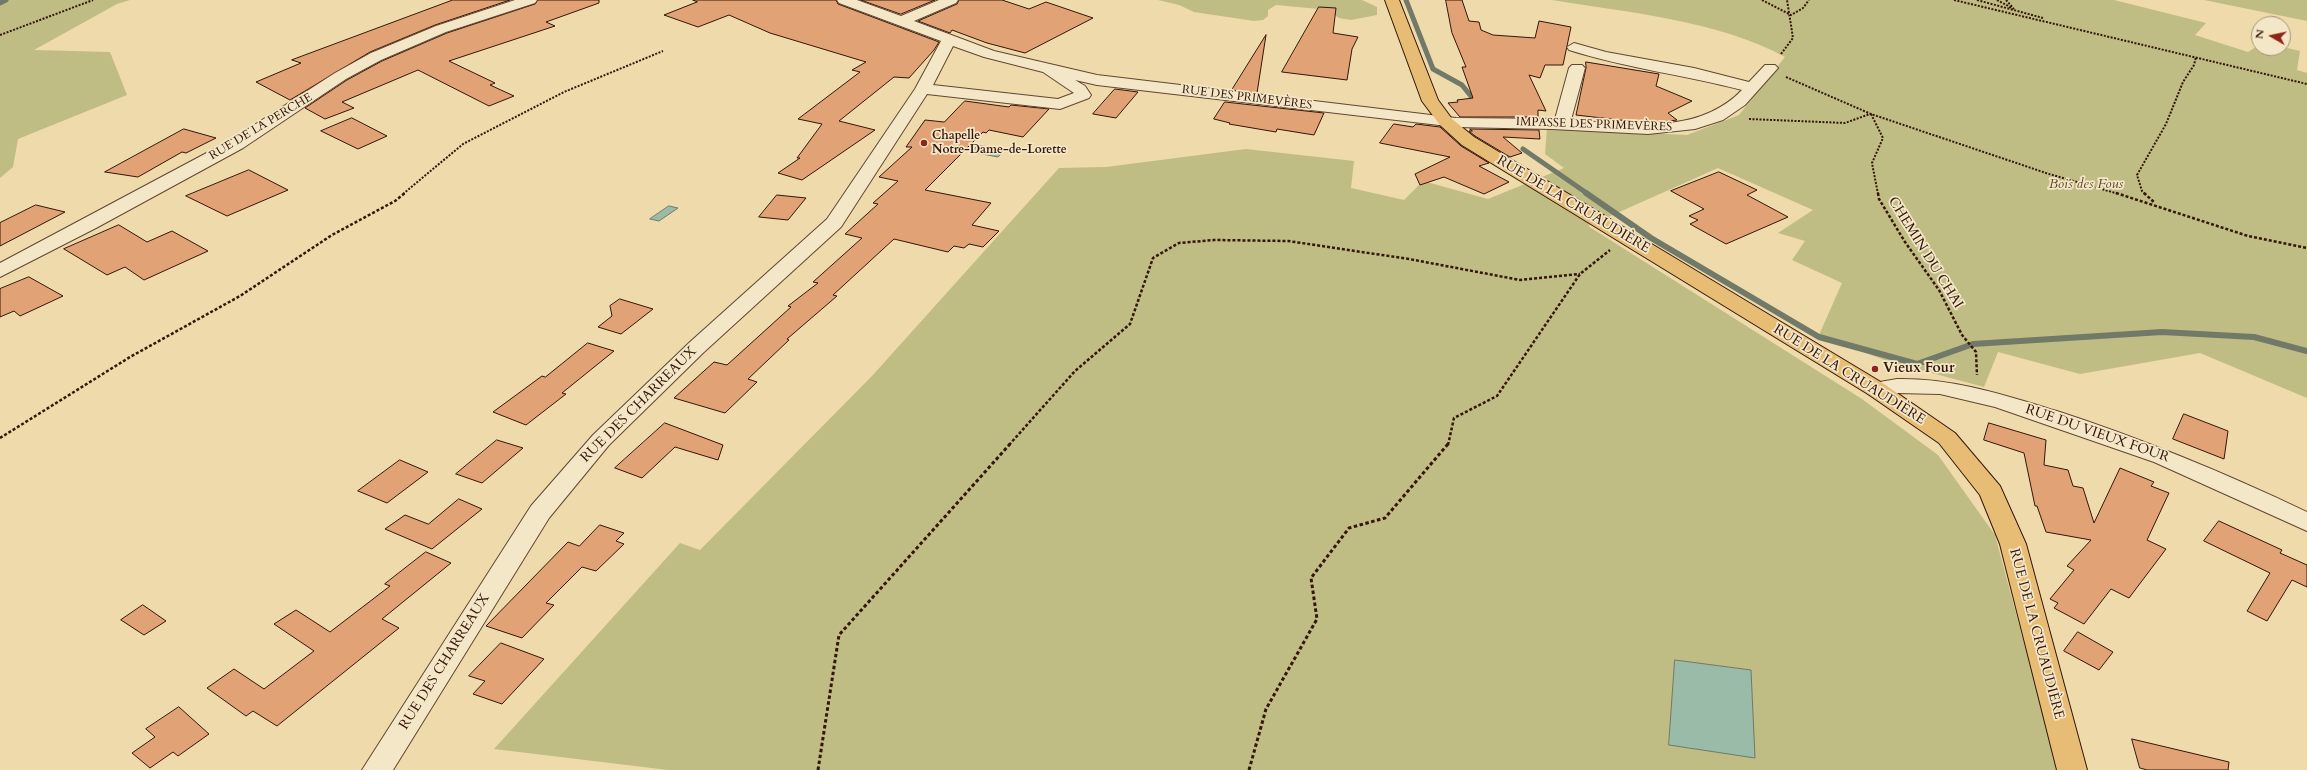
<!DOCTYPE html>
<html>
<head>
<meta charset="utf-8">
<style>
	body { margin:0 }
	#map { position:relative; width:2307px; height:770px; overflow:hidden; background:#eedaaa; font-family:Cardo,serif }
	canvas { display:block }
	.north { position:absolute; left:2251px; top:16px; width:40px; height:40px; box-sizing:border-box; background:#f4e7c8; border:1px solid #a7937c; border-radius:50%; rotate:279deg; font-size:11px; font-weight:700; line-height:16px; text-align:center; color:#341509 }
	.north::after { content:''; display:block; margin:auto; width:14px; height:18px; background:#8f2418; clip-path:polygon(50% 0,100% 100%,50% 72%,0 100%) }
</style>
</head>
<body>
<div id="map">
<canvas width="2307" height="770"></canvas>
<div class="north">N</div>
</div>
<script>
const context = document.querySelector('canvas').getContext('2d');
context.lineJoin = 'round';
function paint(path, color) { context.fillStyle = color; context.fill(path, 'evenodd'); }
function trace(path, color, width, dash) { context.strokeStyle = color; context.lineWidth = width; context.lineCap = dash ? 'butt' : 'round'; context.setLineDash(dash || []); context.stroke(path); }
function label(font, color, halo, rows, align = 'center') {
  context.font = font + ' Cardo,serif'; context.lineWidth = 3.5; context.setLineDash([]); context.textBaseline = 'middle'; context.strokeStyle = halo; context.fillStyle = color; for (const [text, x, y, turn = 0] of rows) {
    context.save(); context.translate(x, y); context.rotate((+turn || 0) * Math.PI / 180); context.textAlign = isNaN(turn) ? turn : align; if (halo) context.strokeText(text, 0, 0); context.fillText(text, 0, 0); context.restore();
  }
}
const green = new Path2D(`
	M 0,0 L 130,0 L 117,4 L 34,50 L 110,52 L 127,95 L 18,139 L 13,167 L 0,178 Z
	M 1158,0 L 1362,0 L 1377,7 L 1377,15 L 1351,20 L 1339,18 L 1327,10 L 1319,9 L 1276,5 L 1268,10 L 1268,16 L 1263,20 L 1254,21 L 1194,12 L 1179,5 Z
	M 1552,0 L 2114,0 L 2206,23 L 2195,35 L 2248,52 L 2259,45 L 2259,48 L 2283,47 L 2300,51 L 2297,70 L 2307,73 L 2307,398 L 2200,353 L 2080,374 L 1998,352 L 1984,387 L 1887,361 L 1819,335 L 1842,283 L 1792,260 L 1805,241 L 1778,233 L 1813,210 L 1718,168 L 1588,226 L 1862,399 L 1938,455 L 1995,535 L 2058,770 L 668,770 L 494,749 L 680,543 L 700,550 L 872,376 L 1059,168 L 1106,167 L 1246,149 L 1354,161 L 1351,188 L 1404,200 L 1423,181 L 1488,199 L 1564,168 L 1545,154 L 1547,128 L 1687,135 L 1739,115 L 1785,57 C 1720,21 1626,12 1552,0 Z
	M 2204,0 L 2307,0 L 2307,21 Z`);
const water = new Path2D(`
	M 978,145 L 1005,150 L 998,157 L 972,152 Z
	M 669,206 L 678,208 L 659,221 L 650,219 Z
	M 1675,660 L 1751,670 L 1755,758 L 1669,745 Z`);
const streamFar1 = new Path2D(`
	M 1406,0 L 1433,69 L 1462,85 L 1478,105
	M 0,3 L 6,0
	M 1523,149 L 1588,194`);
const stream = new Path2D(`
	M 1586,193 L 1651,238 L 1819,337 L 1917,364 L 1973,344 L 2162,332 L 2254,337 L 2307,351`);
const building = new Path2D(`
	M 453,0 L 510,0 L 435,25 L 370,52 L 290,100 L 256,82 L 301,63 L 292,60 Z
	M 538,0 L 599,0 L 599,3 L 546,22 L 555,26 L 449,61 L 495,83 L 490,85 L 514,96 L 489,106 L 418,70 L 342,102 L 354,108 L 325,119 L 305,108 L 347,80 L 382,61 L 447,33 L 535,4 Z
	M 693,0 L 836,0 L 838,4 L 939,42 L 934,50 L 909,78 L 894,77 L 839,121 L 875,130 L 802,180 L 778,173 L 800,158 L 797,158 L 822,124 L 798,119 L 860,72 L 852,70 L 866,62 L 770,33 L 729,15 L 698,27 L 664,15 L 697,2 Z
	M 861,0 L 935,0 L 901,14 Z
	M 959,0 L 1002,0 L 1029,9 L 1046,2 L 1093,18 L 1025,53 L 987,43 L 952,30 L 950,33 L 918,21 L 957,4 Z
	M 1446,0 L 1462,0 L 1469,21 L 1479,22 L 1481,30 L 1493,35 L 1535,38 L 1539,21 L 1571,27 L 1563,65 L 1545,65 L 1540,78 L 1529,75 L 1546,111 L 1538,110 L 1538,117 L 1460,117 L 1448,103 L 1458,102 L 1457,100 L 1473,98 L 1462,67 L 1466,67 L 1452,33 Z
	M 1319,7 L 1336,8 L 1333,33 L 1358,37 L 1352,49 L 1347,80 L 1282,72 Z
	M 1266,35 L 1257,93 L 1232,90 Z
	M 1586,62 L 1659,74 L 1656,86 L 1692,101 L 1668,113 L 1677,120 L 1661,122 L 1637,122 L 1576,115 L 1586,68 Z
	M 1115,89 L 1138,92 L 1116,118 L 1093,114 Z
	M 965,101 L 1009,107 L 1011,105 L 1049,109 L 1023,137 L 989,130 L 986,133 L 983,132 L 925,190 L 991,203 L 972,225 L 999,231 L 983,247 L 969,244 L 964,248 L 954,246 L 948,252 L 894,239 L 833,295 L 837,296 L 787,339 L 789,340 L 748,379 L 757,382 L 725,413 L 674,398 L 714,362 L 727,365 L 791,307 L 788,306 L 818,283 L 813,282 L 862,238 L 845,234 L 878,204 L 873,203 L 898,181 L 879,177 L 912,147 L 906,147 L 925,120 L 944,122 Z
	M 1225,102 L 1324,113 L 1314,135 L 1277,129 L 1276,132 L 1229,124 L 1230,123 L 1214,119 Z
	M 352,118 L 387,136 L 358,149 L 321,131 Z
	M 1394,124 L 1413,127 L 1416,124 L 1440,127 L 1461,146 L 1489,163 L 1479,166 L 1509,182 L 1484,194 L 1444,177 L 1420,185 L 1415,174 L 1450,157 L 1380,143 Z
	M 184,129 L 216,138 L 186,153 L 182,152 L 138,177 L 105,172 Z
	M 1470,129 L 1539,130 L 1540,139 L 1503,137 L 1522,153 L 1510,157 L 1475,136 L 1469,131 L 1472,131 Z
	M 249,170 L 288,190 L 227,216 L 186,196 Z
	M 1719,172 L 1757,190 L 1747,195 L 1788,217 L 1726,244 L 1690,224 L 1698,220 L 1689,216 L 1704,209 L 1671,191 Z
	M 777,195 L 806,198 L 788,220 L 759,217 Z
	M 36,205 L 65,212 L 0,246 L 0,223 Z
	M 119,225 L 147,242 L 172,231 L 208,251 L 144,280 L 125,267 L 107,275 L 64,249 Z
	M 29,277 L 63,296 L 20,316 L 14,311 L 0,317 L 0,289 Z
	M 620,299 L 653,309 L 621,334 L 598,327 L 612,316 L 610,306 Z
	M 588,343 L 614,351 L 562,393 L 566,394 L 526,425 L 493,412 L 542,376 L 545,377 Z
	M 2184,414 L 2228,431 L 2224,459 L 2173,439 Z
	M 665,423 L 723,445 L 718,460 L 675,447 L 642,478 L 615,468 Z
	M 1989,423 L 2046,440 L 2044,465 L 2068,470 L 2073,486 L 2083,488 L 2094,523 L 2120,468 L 2154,482 L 2151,486 L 2169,493 L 2147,540 L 2166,549 L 2129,598 L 2111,589 L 2084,624 L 2054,608 L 2058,603 L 2050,599 L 2074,570 L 2067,566 L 2091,540 L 2046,532 L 2037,506 L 2035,506 L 2024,453 L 1984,440 Z
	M 497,440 L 523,448 L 482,483 L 456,474 Z
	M 400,460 L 428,472 L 387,503 L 358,491 Z
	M 459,499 L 482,509 L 432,549 L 385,529 L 405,515 L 428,524 Z
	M 2219,521 L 2282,550 L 2280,553 L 2307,565 L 2307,587 L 2292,580 L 2267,621 L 2247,611 L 2270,573 L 2204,541 Z
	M 600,525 L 624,533 L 616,541 L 624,544 L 596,571 L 582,567 L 546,603 L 554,605 L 522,638 L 486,626 L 568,542 L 579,546 Z
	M 426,552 L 451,563 L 382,619 L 399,628 L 277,726 L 253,711 L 246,716 L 207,688 L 234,669 L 264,689 L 314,651 L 274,624 L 296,610 L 330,632 L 390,586 L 385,584 Z
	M 143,605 L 166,621 L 144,635 L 121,620 Z
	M 2078,632 L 2113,652 L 2099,670 L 2064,651 Z
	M 501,643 L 544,659 L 502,704 L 473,694 L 485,681 L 469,676 Z
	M 179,707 L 209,734 L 178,756 L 173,752 L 150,768 L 132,753 L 155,737 L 146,729 Z
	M 2132,739 L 2229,762 L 2228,770 L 2147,770 L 2140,768 Z`);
const pathFar2 = new Path2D(`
	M 1762,0 L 1791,15 L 1803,8 L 1809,0
	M 1954,0 L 2307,84
	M 1977,0 L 2043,18
	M 1997,0 L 2012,8
	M 2006,0 L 2014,9
	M 0,35 L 93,0
	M 1781,54 L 1793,38 L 1787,0
	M 1786,77 L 1871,114 L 2049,174 L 2119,194
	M 1871,114 L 1883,138 L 1872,163 L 1878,194
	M 1749,119 L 1845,123 L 1870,114
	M 403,194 L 463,144 L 564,92 L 663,51
	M 2145,194 L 2142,191 L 2137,175 L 2166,124 L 2183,82 L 2194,65 L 2196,57`);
const pathFar1 = new Path2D(`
	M 1878,193 L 1879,199 L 1905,242 L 1939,290 L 1962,335 L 1976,352 L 1977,375
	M 2116,193 L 2248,236 L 2307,248
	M 2144,193 L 2155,203
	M 0,438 L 130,357 L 240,296 L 332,235 L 395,201 L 405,193
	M 1009,445 L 1075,371 L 1130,324 L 1153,258 L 1179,243 L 1214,240 L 1288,241 L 1409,259 L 1520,280 L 1580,274
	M 1448,445 L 1454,418 L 1497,396 L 1580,274 L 1610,250`);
const path = new Path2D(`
	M 818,770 L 839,635 L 1010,444
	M 1249,770 L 1266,709 L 1317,619 L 1311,578 L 1349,528 L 1385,518 L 1448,444`);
const minor = new Path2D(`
	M 515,0 L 537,0 L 535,3 L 446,32 L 381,60 L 346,79 L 243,148 L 96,228 L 0,277 L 0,263 L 231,140 L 335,73 L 371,53 L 436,26 Z
	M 837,0 L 857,0 L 901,16 L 939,0 L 958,0 L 956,3 L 914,21 L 994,51 L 1097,75 L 1456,118 L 1555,119 L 1569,68 L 1572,65 L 1582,65 L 1585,68 L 1571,120 C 1628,124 1698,136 1742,90 C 1685,75 1625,68 1569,50 L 1567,47 L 1574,43 L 1606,52 L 1694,68 L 1749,82 L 1765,65 L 1775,65 L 1778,68 L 1745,105 L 1723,120 L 1695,129 L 1648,134 L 1552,129 L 1456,127 L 1097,85 L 1075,80 L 1085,86 L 1091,95 L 1089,98 L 1060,109 L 927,94 L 841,227 L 704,352 L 609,445 L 549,518 L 393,770 L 362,770 L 531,506 L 593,435 L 690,342 L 827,219 L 915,89 L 941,41 L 839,3 ZM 953,46 L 984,57 L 1043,72 L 1074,93 L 1058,99 L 933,85 Z
	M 1897,379 C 1953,378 2004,395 2057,411 C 2143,439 2225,473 2307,512 L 2307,531 L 2154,462 L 1995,407 L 1940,394 L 1897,393 L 1876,396 L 1868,394 L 1865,389 L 1868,384 Z`);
const major = new Path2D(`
	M 1385,0 L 1399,0 L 1438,100 L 1452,119 L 1474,137 L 1884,384 L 1955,433 L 2000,486 L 2026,544 L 2087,770 L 2057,770 L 2000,544 L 1980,495 L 1939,443 L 1868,394 L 1462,145 L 1440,125 L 1422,101 Z`);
const markers = [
	[924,143,4,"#8f2418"],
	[1875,369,4,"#8f2418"]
];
const farStreetnames = [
	["RUE DES PRIMEVÈRES",1247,98,7],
	["IMPASSE DES PRIMEVÈRES",1594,125,2],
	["RUE DE LA PERCHE",261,127,-31]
];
const farPoinames = [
	["Chapelle",932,136],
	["Notre-Dame-de-Lorette",932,150]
];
const parkNames = [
	["Bois des Fous",2086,185]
];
const streetNames = [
	["RUE DE LA CRUAUDIÈRE",1573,205,31],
	["CHEMIN DU CHAI",1925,253,58],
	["RUE DE LA CRUAUDIÈRE",1849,375,32],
	["RUE DES CHARREAUX",639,405,-45],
	["RUE DU VIEUX FOUR",2097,434,19],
	["RUE DE LA CRUAUDIÈRE",2036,634,75],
	["RUE DES CHARREAUX",445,662,-58]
];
const poiNames = [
	["Vieux Four",1883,369]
];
paint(green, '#c0bd84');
paint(water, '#99bba7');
trace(water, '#717968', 1);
trace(streamFar1, '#717968', 5);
trace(stream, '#717968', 6);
paint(building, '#e1a276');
trace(building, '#341509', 1);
trace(minor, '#624631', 2);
trace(major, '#341509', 2);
trace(pathFar2, '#341509', 2, [2, 1.5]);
trace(pathFar1, '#341509', 2.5, [3, 2]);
trace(path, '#341509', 3, [3.5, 2.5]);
paint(minor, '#f4e7c8');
paint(major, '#e7bd75');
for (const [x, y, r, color] of markers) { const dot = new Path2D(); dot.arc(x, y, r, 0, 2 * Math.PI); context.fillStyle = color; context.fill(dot); trace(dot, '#f4e7c8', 1.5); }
label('12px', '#341509', '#f4e7c8', farStreetnames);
label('bold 12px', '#341509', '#f4e7c8', farPoinames, 'left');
label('italic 14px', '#5e472e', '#f4e7c8', parkNames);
label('14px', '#341509', '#f4e7c8', streetNames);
label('bold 14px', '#341509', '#f4e7c8', poiNames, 'left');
</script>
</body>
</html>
